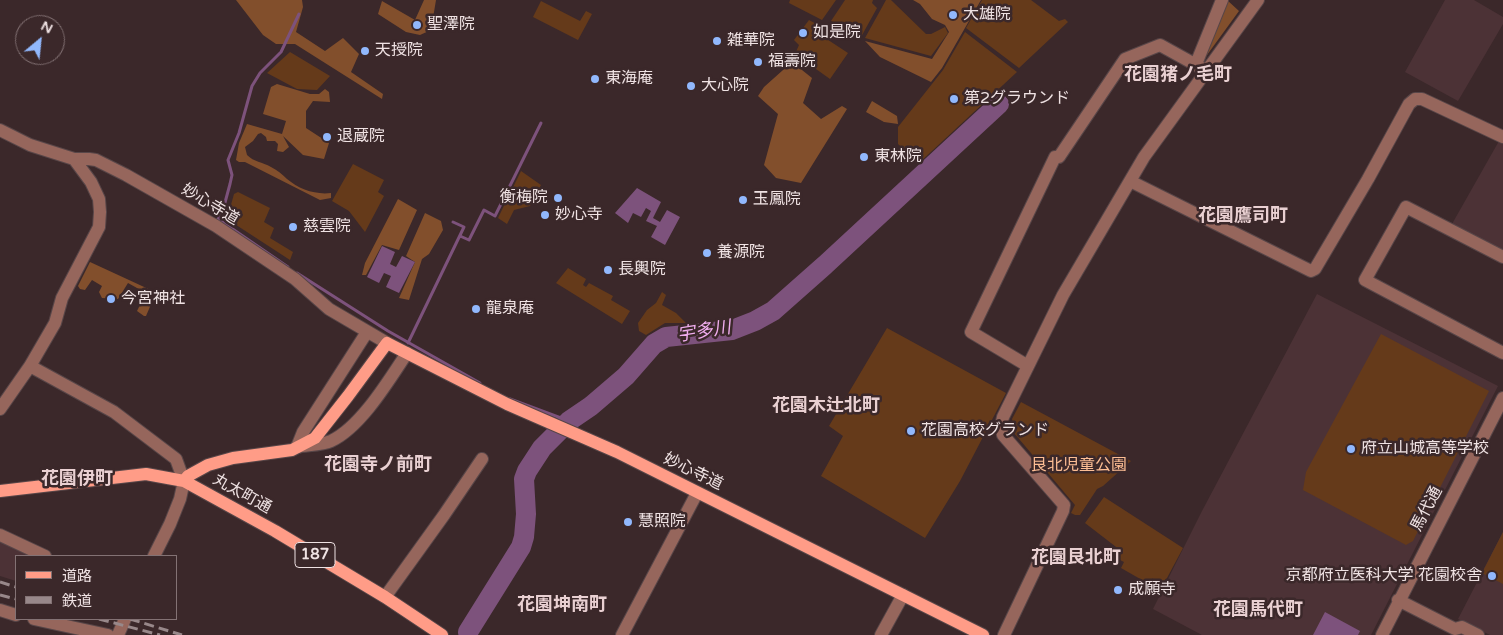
<!DOCTYPE html>
<html>
<head>
<meta charset="utf-8">
<style>
	body { margin:0 }
	#map { position:relative; width:1503px; height:635px; overflow:hidden; background:#3b282a; font-family:"Varela Round","Noto Sans JP",sans-serif }
	canvas { display:block }
	.legend { position:absolute; left:15px; top:555px; width:162px; height:65px; box-sizing:border-box; background:#3b282a; border:1px solid #837274; margin:0; padding:6px 9px; list-style:none; font-size:15px; color:#efe2e3 }
	.legend li { display:flex; align-items:center; gap:10px; height:25px }
	.legend b { width:25px; border:1px solid #837274 }
	.north { position:absolute; left:15px; top:15px; width:50px; height:50px; box-sizing:border-box; background:#3b282a; border:1px solid #837274; border-radius:50%; rotate:28deg; font-size:14px; font-weight:700; line-height:20px; text-align:center; color:#efe2e3 }
	.north::after { content:''; display:block; margin:auto; width:18px; height:22px; background:#91b8fd; clip-path:polygon(50% 0,100% 100%,50% 72%,0 100%) }
</style>
</head>
<body>
<div id="map">
<canvas width="1503" height="635"></canvas>
<ul class="legend">
<li><b style="height:6px;background:#ff9c87"></b>道路</li>
<li><b style="height:6px;background:#98888a"></b>鉄道</li>
</ul>
<div class="north">N</div>
</div>
<script>
const context = document.querySelector('canvas').getContext('2d');
context.lineJoin = 'round';
function paint(path, color) { context.fillStyle = color; context.fill(path, 'evenodd'); }
function trace(path, color, width, dash) { context.strokeStyle = color; context.lineWidth = width; context.lineCap = dash ? 'butt' : 'round'; context.setLineDash(dash || []); context.stroke(path); }
function label(font, color, halo, rows, align = 'center') {
  context.font = font + ' "Varela Round","Noto Sans JP",sans-serif'; context.lineWidth = 5; context.setLineDash([]); context.textBaseline = 'middle'; context.strokeStyle = halo; context.fillStyle = color; for (const [text, x, y, turn = 0] of rows) {
    context.save(); context.translate(x, y); context.rotate((+turn || 0) * Math.PI / 180); context.textAlign = isNaN(turn) ? turn : align; if (halo) context.strokeText(text, 0, 0); context.fillText(text, 0, 0); context.restore();
  }
}
const built = new Path2D(`
	M 1445,0 L 1474,0 L 1503,17 L 1503,24 L 1458,101 L 1405,72 Z
	M 1499,141 L 1503,143 L 1503,250 L 1452,224 Z
	M 1317,294 L 1498,386 L 1371,635 L 1202,635 L 1153,609 L 1202,511 Z
	M 1503,532 L 1503,635 L 1490,635 L 1458,619 Z
	M 0,539 L 37,556 L 16,556 L 16,581 L 0,576 Z`);
const green = new Path2D(`
	M 790,0 L 836,0 L 822,20 L 789,3 Z
	M 845,0 L 873,0 L 872,3 L 877,8 L 861,37 L 831,21 Z
	M 886,0 L 891,0 L 926,34 L 931,34 L 945,27 L 948,33 L 931,56 L 865,38 Z
	M 982,0 L 1031,0 L 1059,21 L 1065,19 L 1068,22 L 1019,68 L 966,28 Z
	M 541,1 L 580,21 L 586,11 L 592,14 L 578,40 L 533,17 Z
	M 809,20 L 820,26 L 816,32 L 848,53 L 830,79 L 795,54 L 799,45 L 794,40 Z
	M 965,32 L 1017,72 L 919,163 L 898,144 L 898,127 L 943,70 Z
	M 290,52 L 330,76 L 317,90 L 297,89 L 267,73 Z
	M 353,164 L 384,180 L 378,192 L 384,196 L 365,232 L 349,211 L 332,201 Z
	M 521,171 L 541,185 L 530,206 L 514,210 L 507,224 L 498,218 Z
	M 238,192 L 270,208 L 264,222 L 274,228 L 270,238 L 293,252 L 290,260 L 227,219 L 234,194 Z
	M 568,268 L 586,279 L 583,285 L 586,287 L 589,283 L 613,296 L 611,300 L 630,311 L 622,324 L 556,283 Z
	M 662,292 L 666,295 L 662,305 L 676,313 L 686,323 L 665,323 L 646,335 L 639,331 L 638,323 L 647,310 L 656,303 Z
	M 887,328 L 1006,393 L 960,481 L 925,538 L 821,476 L 843,436 L 829,426 Z
	M 1381,334 L 1489,391 L 1413,541 L 1406,545 L 1303,490 L 1306,472 Z
	M 1021,402 L 1131,461 L 1103,486 L 1097,489 L 1080,515 L 1075,515 L 1071,513 L 1075,505 L 1014,433 L 1012,419 Z
	M 1104,497 L 1183,548 L 1159,593 L 1142,582 L 1142,580 L 1121,568 L 1124,562 L 1118,559 L 1120,550 L 1085,523 Z
	M 1503,532 L 1503,584 L 1482,573 Z`);
const forest = new Path2D(`
	M 236,0 L 302,0 L 303,7 L 296,32 L 325,51 L 343,38 L 359,54 L 351,72 L 383,94 L 382,99 L 295,44 L 276,44 L 263,35 Z
	M 424,0 L 436,0 L 431,30 L 420,35 L 406,32 L 378,14 L 382,1 L 415,20 Z
	M 913,0 L 981,0 L 942,68 L 931,82 L 880,57 L 865,41 L 932,59 L 949,32 L 945,25 L 932,19 L 920,4 Z
	M 1227,0 L 1239,11 L 1207,55 L 1203,53 Z
	M 792,62 L 812,78 L 803,103 L 821,119 L 842,106 L 847,109 L 801,183 L 776,178 L 764,165 L 778,114 L 758,96 L 764,87 Z
	M 277,84 L 310,94 L 319,94 L 325,89 L 329,92 L 330,102 L 313,101 L 306,111 L 306,128 L 329,143 L 324,159 L 303,155 L 283,136 L 289,147 L 283,152 L 277,151 L 278,144 L 275,141 L 267,141 L 266,137 L 261,133 L 258,134 L 253,141 L 245,147 L 247,155 C 254,162 262,162 271,167 C 277,170 282,174 287,179 C 299,189 315,195 331,193 L 331,198 L 320,200 L 245,162 L 239,162 L 236,160 L 239,143 L 247,124 L 282,134 L 286,121 L 263,114 L 271,87 Z
	M 872,101 L 897,116 L 898,124 L 884,122 L 866,112 Z
	M 398,199 L 417,210 L 399,250 L 382,245 L 366,275 L 362,275 L 365,263 Z
	M 425,213 L 441,221 L 443,230 L 429,254 L 422,259 L 409,300 L 399,298 L 415,262 L 406,256 Z
	M 90,262 L 155,292 L 155,295 L 146,316 L 144,316 L 137,311 L 146,293 L 128,283 L 118,299 L 102,298 L 99,292 L 102,286 L 92,280 L 85,290 L 80,289 L 78,286 Z`);
const water = new Path2D(`
	M 637,188 L 661,202 L 653,218 L 660,222 L 667,210 L 680,217 L 665,245 L 651,237 L 657,226 L 646,221 L 651,211 L 646,208 L 641,217 L 633,213 L 628,223 L 615,213 Z
	M 382,246 L 395,252 L 390,264 L 396,267 L 402,256 L 415,262 L 399,293 L 386,287 L 391,276 L 384,273 L 379,283 L 367,277 Z
	M 1325,612 L 1360,631 L 1358,635 L 1313,635 Z`);
const stream = new Path2D(`
	M 460,236 L 469,240 L 484,210 L 495,216 L 541,123
	M 288,267 L 218,219 L 223,210 L 230,184 L 232,175 L 228,160 L 239,133 L 252,86 L 260,73 L 281,52 L 299,14
	M 297,273 L 388,331 L 480,383
	M 408,343 L 464,227 L 453,222
	M 510,399 L 569,421`);
const river = new Path2D(`
	M 468,632 L 521,547 L 524,537 L 526,514 L 524,479 L 527,471 L 542,448 L 569,421 L 591,406 L 626,376 L 654,344 L 666,337 L 732,330 L 755,321 L 773,311 L 825,265 L 999,104`);
const minor = new Path2D(`
	M 1196,64 L 1222,0
	M 0,130 L 30,145 L 74,159 L 89,159 L 96,160 L 126,175 L 216,226 L 295,279 L 329,309 L 387,343
	M 1130,181 L 1311,271 L 1315,269 L 1368,179 L 1409,104 L 1415,99 L 1422,99 L 1503,137
	M 1503,257 L 1406,207 L 1365,280 L 1503,353
	M 367,332 L 303,432 L 297,447 C 307,445 322,445 331,441 C 361,427 389,380 407,353
	M 30,366 L 114,412 L 176,459 L 184,481 L 180,499 L 170,524 L 154,556
	M 1028,366 L 971,332 L 1055,157 L 1059,157 L 1125,59 L 1160,45 L 1207,71
	M 0,409 L 30,366 L 55,323 L 62,298 L 99,227 L 100,212 L 99,199 L 91,182 L 74,159
	M 0,535 L 45,556
	M 385,597 L 444,515 L 482,459
	M 1398,600 L 1455,629 L 1462,627 L 1478,635
	M 0,610 L 16,615
	M 34,619 L 108,635
	M 118,635 L 125,619
	M 622,635 L 697,493
	M 881,635 L 903,595
	M 1004,635 L 1063,511 L 1064,505 L 1003,435 L 1001,427 L 1003,417 L 1063,295 L 1144,157 L 1258,0
	M 1382,635 L 1503,398`);
const major = new Path2D(`
	M 184,481 L 188,476 L 208,465 L 233,458 L 292,450 L 315,438 L 348,396 L 387,343 L 507,404 L 617,452 L 983,635
	M 0,491 L 146,474 L 184,481 L 275,531 L 385,597 L 442,635`);
const rail = new Path2D(`
	M 0,582 L 16,587
	M 0,595 L 16,599
	M 99,619 L 160,635
	M 130,619 L 182,635`);
const markers = [
	[953,15,5,"#91b8fd"],
	[417,25,5,"#91b8fd"],
	[803,33,5,"#91b8fd"],
	[717,41,5,"#91b8fd"],
	[365,51,5,"#91b8fd"],
	[758,62,5,"#91b8fd"],
	[595,79,5,"#91b8fd"],
	[691,86,5,"#91b8fd"],
	[954,99,5,"#91b8fd"],
	[327,137,5,"#91b8fd"],
	[864,157,5,"#91b8fd"],
	[558,198,5,"#91b8fd"],
	[743,200,5,"#91b8fd"],
	[545,215,5,"#91b8fd"],
	[293,227,5,"#91b8fd"],
	[707,253,5,"#91b8fd"],
	[608,270,5,"#91b8fd"],
	[111,299,5,"#91b8fd"],
	[476,309,5,"#91b8fd"],
	[911,431,5,"#91b8fd"],
	[1351,449,5,"#91b8fd"],
	[628,522,5,"#91b8fd"],
	[1492,576,5,"#91b8fd"],
	[1118,590,5,"#91b8fd"]
];
const shields = [
	[315,555,40]
];
const shieldNames = [
	["187",315,555]
];
const poiNames = [
	["大雄院",963,15],
	["聖澤院",427,25],
	["如是院",813,33],
	["雑華院",727,41],
	["天授院",375,51],
	["福壽院",768,62],
	["東海庵",605,79],
	["大心院",701,86],
	["第2グラウンド",964,99],
	["退蔵院",337,137],
	["東林院",874,157],
	["衡梅院",548,198,"right"],
	["玉鳳院",753,200],
	["妙心寺",555,215],
	["慈雲院",303,227],
	["養源院",717,253],
	["長輿院",618,270],
	["今宮神社",121,299],
	["龍泉庵",486,309],
	["花園高校グランド",921,431],
	["府立山城高等学校",1361,449],
	["慧照院",638,522],
	["京都府立医科大学 花園校舎",1482,576,"right"],
	["成願寺",1128,590]
];
const streetNames = [
	["妙心寺道",210,205,31],
	["妙心寺道",693,472,26],
	["丸太町通",242,494,29],
	["馬代通",1427,509,-62]
];
const parkNames = [
	["艮北児童公園",1079,466]
];
const neighbourhoodNames = [
	["花園猪ノ毛町",1178,75],
	["花園鷹司町",1243,216],
	["花園木辻北町",826,406],
	["花園寺ノ前町",378,465],
	["花園伊町",77,479],
	["花園艮北町",1076,558],
	["花園坤南町",562,605],
	["花園馬代町",1258,610]
];
const waterNames = [
	["宇多川",704,332,-9]
];
paint(built, '#4c3236');
paint(green, '#653a1a');
paint(forest, '#824f2c');
paint(water, '#7d527c');
trace(stream, '#7d527c', 3);
trace(river, '#7d527c', 20);
trace(minor, '#584648', 14);
trace(major, '#584648', 14);
trace(minor, '#96665c', 12);
trace(major, '#ff9c87', 12);
trace(rail, '#98888a', 3, [10, 5]);
for (const [x, y, r, color] of markers) { const dot = new Path2D(); dot.arc(x, y, r, 0, 2 * Math.PI); context.fillStyle = color; context.fill(dot); trace(dot, '#3b282a', 2); }
for (const [x, y, w] of shields) { const box = new Path2D(); box.roundRect(x - w / 2, y - 12.5, w, 25, 4); context.fillStyle = '#3b282a'; context.fill(box); trace(box, '#efe2e3', 1); }
label('bold 15px', '#efe2e3', null, shieldNames);
label('16px', '#efe2e3', '#3b282a', poiNames, 'left');
label('16px', '#efe2e3', '#3b282a', streetNames);
label('16px', '#fdbe94', '#3b282a', parkNames);
label('bold 18px', '#e9d0d2', '#3b282a', neighbourhoodNames);
label('italic 18px', '#f0adee', '#3b282a', waterNames);
</script>
</body>
</html>
